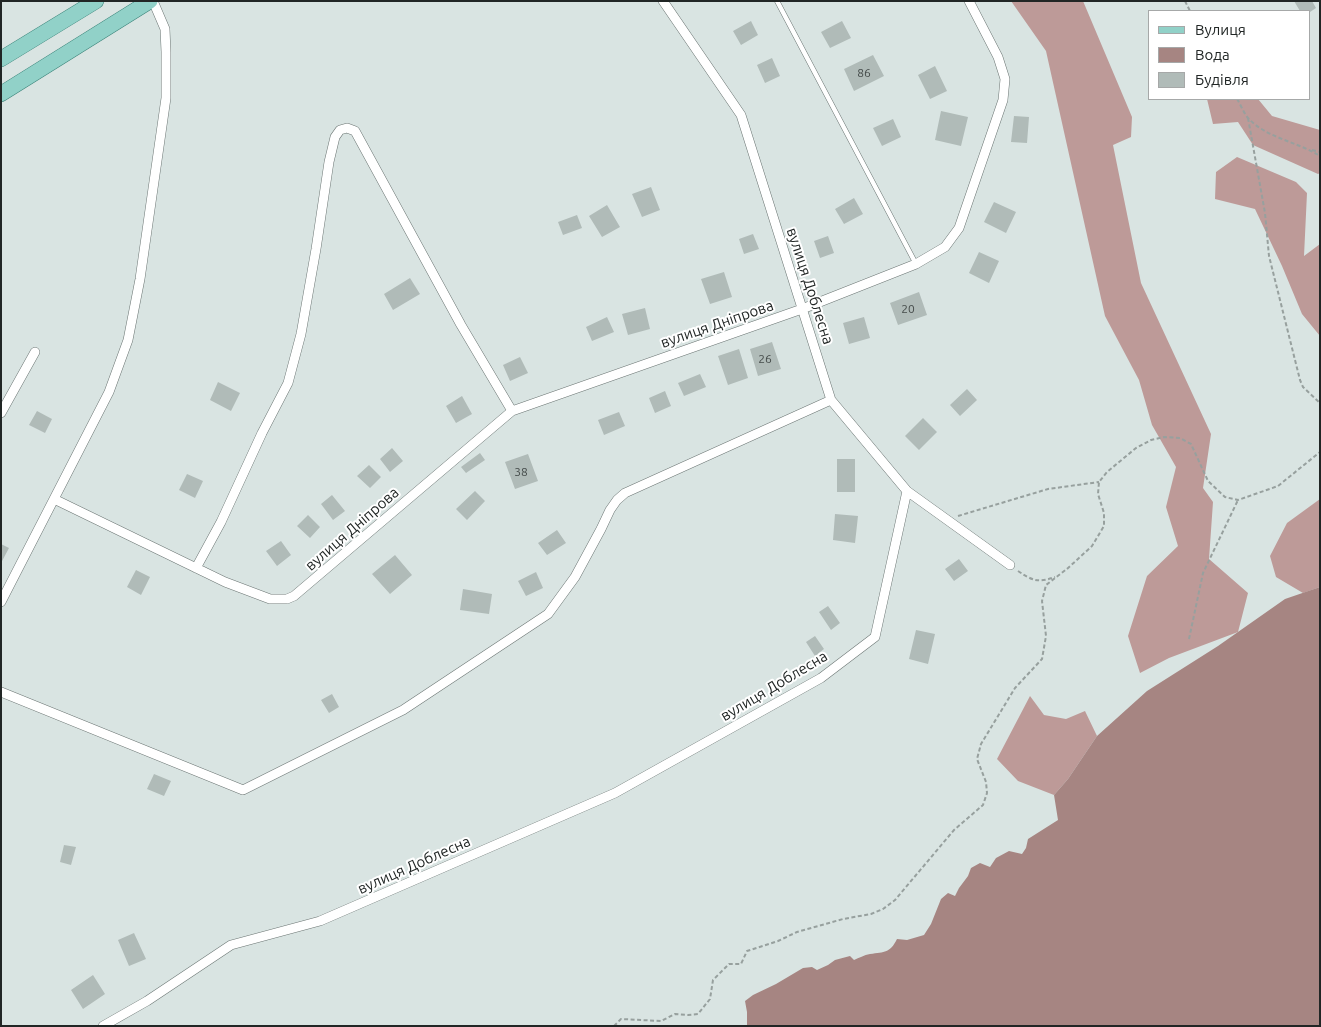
<!DOCTYPE html>
<html>
<head>
<meta charset="utf-8">
<style>
	body { margin:0 }
	#map { position:relative; width:1321px; height:1027px; overflow:hidden; background:#d9e4e2; font-family:Ubuntu,sans-serif }
	canvas { display:block }
	.frame { position:absolute; inset:0; border:2px solid #212625; pointer-events:none }
	.legend { position:absolute; left:1148px; top:10px; width:162px; height:90px; box-sizing:border-box; background:#fff; border:1px solid #a6a8a8; margin:0; padding:6px 9px; list-style:none; font-size:15px; color:#212625 }
	.legend li { display:flex; align-items:center; gap:10px; height:25px }
	.legend b { width:25px; border:1px solid #a6a8a8 }
</style>
</head>
<body>
<div id="map">
<canvas width="1321" height="1027"></canvas>
<div class="frame"></div>
<ul class="legend">
<li><b style="height:6px;background:#91d1c8"></b>Вулиця</li>
<li><b style="height:14px;background:#a68582"></b>Вода</li>
<li><b style="height:14px;background:#b0bbb8"></b>Будівля</li>
</ul>
</div>
<script>
const context = document.querySelector('canvas').getContext('2d');
context.lineJoin = 'round';
function paint(path, color) { context.fillStyle = color; context.fill(path, 'evenodd'); }
function trace(path, color, width, dash) { context.strokeStyle = color; context.lineWidth = width; context.lineCap = dash ? 'butt' : 'round'; context.setLineDash(dash || []); context.stroke(path); }
function label(font, color, halo, rows, align = 'center') {
  context.font = font + ' Ubuntu,sans-serif'; context.lineWidth = 4; context.setLineDash([]); context.textBaseline = 'middle'; context.strokeStyle = halo; context.fillStyle = color; for (const [text, x, y, turn = 0] of rows) {
    context.save(); context.translate(x, y); context.rotate((+turn || 0) * Math.PI / 180); context.textAlign = isNaN(turn) ? turn : align; if (halo) context.strokeText(text, 0, 0); context.fillText(text, 0, 0); context.restore();
  }
}
const forest = new Path2D(`
	M 1011,1 L 1083,1 L 1132,117 L 1131,137 L 1113,145 L 1141,283 L 1211,434 L 1203,488 L 1213,502 L 1209,559 L 1248,593 L 1238,632 L 1169,658 L 1140,673 L 1128,636 L 1147,576 L 1178,546 L 1166,507 L 1176,467 L 1152,425 L 1139,380 L 1105,316 L 1046,51 Z
	M 1207,99 L 1258,99 L 1272,116 L 1320,130 L 1320,173 L 1318,174 L 1253,145 L 1238,122 L 1213,124 Z
	M 1237,157 L 1296,182 L 1307,193 L 1304,256 L 1320,244 L 1320,336 L 1302,314 L 1282,266 L 1255,209 L 1215,199 L 1216,172 Z
	M 1320,499 L 1320,587 L 1303,593 L 1276,577 L 1270,556 L 1287,523 Z
	M 1030,696 L 1044,715 L 1066,719 L 1085,711 L 1097,736 L 1068,779 L 1054,795 L 1018,781 L 997,759 Z`);
const water = new Path2D(`
	M 1320,587 L 1320,1026 L 747,1026 L 747,1012 L 745,1001 L 753,995 L 776,984 L 803,968 L 812,967 L 817,970 L 828,965 L 835,960 L 850,956 L 854,960 C 859,958 864,955 870,954 C 885,952 890,953 897,939 L 907,940 L 924,935 L 931,924 L 941,899 L 948,893 L 955,896 L 959,888 L 968,876 L 971,868 L 980,863 L 990,867 L 996,858 L 1009,851 L 1022,854 L 1026,848 L 1028,839 L 1058,820 L 1054,795 L 1068,779 L 1097,736 L 1147,691 L 1218,646 L 1285,599 Z`);
const building = new Path2D(`
	M 1294,1 L 1312,1 L 1316,8 L 1310,12 L 1310,11 L 1300,11 Z
	M 751,21 L 758,35 L 741,45 L 733,31 Z
	M 842,21 L 851,38 L 830,48 L 821,32 Z
	M 873,55 L 884,76 L 854,91 L 844,69 Z
	M 772,58 L 780,76 L 765,83 L 757,65 Z
	M 935,66 L 947,91 L 930,99 L 918,75 Z
	M 941,111 L 968,117 L 961,146 L 935,140 Z
	M 1014,116 L 1029,117 L 1027,143 L 1011,142 Z
	M 893,119 L 901,137 L 882,146 L 873,128 Z
	M 651,187 L 660,210 L 642,217 L 632,194 Z
	M 854,198 L 863,214 L 844,224 L 835,209 Z
	M 994,202 L 1016,212 L 1006,233 L 984,222 Z
	M 607,205 L 620,227 L 602,237 L 589,216 Z
	M 577,215 L 582,228 L 563,235 L 558,222 Z
	M 753,234 L 759,249 L 744,254 L 739,239 Z
	M 828,236 L 834,253 L 820,258 L 814,241 Z
	M 979,252 L 999,261 L 989,283 L 969,273 Z
	M 724,272 L 732,297 L 710,304 L 701,279 Z
	M 410,278 L 420,294 L 393,310 L 384,294 Z
	M 919,292 L 927,315 L 898,325 L 890,303 Z
	M 645,308 L 650,329 L 628,335 L 622,314 Z
	M 607,317 L 614,332 L 592,341 L 586,327 Z
	M 864,317 L 870,338 L 849,344 L 843,323 Z
	M 772,342 L 781,369 L 758,376 L 750,349 Z
	M 739,349 L 748,378 L 728,385 L 718,356 Z
	M 520,357 L 528,373 L 510,381 L 503,365 Z
	M 700,374 L 706,387 L 684,396 L 678,383 Z
	M 218,382 L 240,393 L 231,411 L 210,400 Z
	M 967,389 L 977,400 L 960,416 L 950,405 Z
	M 665,391 L 671,406 L 655,413 L 649,398 Z
	M 462,396 L 472,414 L 456,423 L 446,406 Z
	M 37,411 L 52,419 L 45,433 L 29,425 Z
	M 619,412 L 625,426 L 604,435 L 598,420 Z
	M 923,418 L 937,432 L 919,450 L 905,436 Z
	M 392,448 L 403,461 L 390,472 L 380,459 Z
	M 480,453 L 485,460 L 466,473 L 461,467 Z
	M 528,454 L 538,481 L 515,489 L 505,462 Z
	M 837,459 L 855,459 L 855,492 L 837,492 Z
	M 369,465 L 381,477 L 370,488 L 357,476 Z
	M 187,474 L 203,481 L 195,498 L 179,490 Z
	M 475,491 L 485,501 L 467,520 L 456,509 Z
	M 332,495 L 345,511 L 333,520 L 321,504 Z
	M 835,514 L 858,516 L 855,543 L 833,540 Z
	M 308,515 L 320,527 L 310,538 L 297,526 Z
	M 557,530 L 566,543 L 547,555 L 538,543 Z
	M 281,541 L 291,555 L 277,566 L 266,551 Z
	M 1,544 L 9,548 L 1,563 Z
	M 395,555 L 412,575 L 390,594 L 372,574 Z
	M 959,559 L 968,571 L 954,581 L 945,569 Z
	M 136,570 L 150,577 L 141,595 L 127,587 Z
	M 536,572 L 543,588 L 526,596 L 518,581 Z
	M 463,589 L 492,594 L 489,614 L 460,610 Z
	M 828,606 L 840,623 L 831,630 L 819,612 Z
	M 916,630 L 935,634 L 928,664 L 909,659 Z
	M 815,636 L 824,649 L 815,656 L 806,642 Z
	M 332,694 L 339,707 L 329,713 L 321,700 Z
	M 154,774 L 171,781 L 164,796 L 147,789 Z
	M 64,845 L 76,847 L 71,865 L 60,862 Z
	M 134,933 L 146,959 L 129,966 L 118,940 Z
	M 93,975 L 105,994 L 83,1009 L 71,990 Z`);
const path = new Path2D(`
	M 1185,1 L 1190,11
	M 1237,99 C 1241,105 1244,114 1249,119 C 1267,138 1298,142 1320,156
	M 1248,118 L 1265,213 L 1269,256 L 1300,380 L 1303,387 L 1320,403
	M 1312,150 L 1320,152
	M 958,516 L 1048,489 L 1099,482
	M 1067,569 L 1092,546 L 1104,526 L 1104,513 L 1098,494 L 1099,482 L 1107,472 L 1136,448 L 1151,440 L 1164,437 L 1180,438 L 1191,444 L 1208,481 L 1225,497 L 1238,500 L 1278,486 L 1320,452
	M 1018,571 C 1033,581 1038,583 1055,577
	M 1189,639 L 1203,573 L 1238,500
	M 614,1026 L 621,1019 L 661,1021 L 675,1014 L 688,1015 L 698,1014 L 710,999 L 713,980 L 729,964 L 741,964 L 747,951 L 778,941 L 797,932 L 843,919 L 871,914 L 883,909 L 895,900 L 954,830 L 983,805 L 987,793 L 986,782 L 977,759 L 981,744 L 1015,688 L 1042,659 L 1046,636 L 1042,601 L 1046,585 L 1068,568`);
const lane = new Path2D(`
	M 777,1 L 916,264`);
const street = new Path2D(`
	M 663,1 L 741,115 L 831,400 L 907,491 L 1010,565
	M 1,413 L 35,352
	M 54,499 L 225,582 L 270,599 L 287,599 L 294,596 L 512,411 L 802,309 L 916,264 L 945,247 L 959,228 L 1003,100 L 1005,79 L 998,57 L 969,1
	M 196,568 L 221,522 L 262,433 L 288,383 L 301,334 L 316,249 L 329,162 L 335,137 L 340,130 L 347,128 L 355,131 L 461,325 L 512,411
	M 1,602 L 109,392 L 128,340 L 140,279 L 166,98 L 166,52 L 165,29 L 153,1
	M 1,692 L 243,790 L 403,710 L 548,614 L 575,577 L 601,529 L 610,510 L 617,500 L 625,493 L 831,400
	M 103,1026 L 147,1001 L 231,945 L 320,921 L 615,793 L 821,678 L 875,637 L 907,491`);
const primary = new Path2D(`
	M 1,59 L 96,1
	M 1,94 L 150,1`);
const numberNames = [
	["86",864,73],
	["20",908,309],
	["26",765,359],
	["38",521,472]
];
const streetNames = [
	["вулиця Доблесна",810,286,72],
	["вулиця Дніпрова",717,324,-19],
	["вулиця Дніпрова",352,529,-41],
	["вулиця Доблесна",774,686,-31],
	["вулиця Доблесна",414,865,-24]
];
paint(forest, '#bd9a98');
paint(water, '#a68582');
paint(building, '#b0bbb8');
trace(lane, '#6b7573', 5.5);
trace(street, '#6b7573', 10);
trace(primary, '#3a8278', 16);
trace(path, '#97a09e', 2, [4, 2.5]);
trace(lane, '#fff', 4.5);
trace(street, '#fff', 9);
trace(primary, '#91d1c8', 15);
label('12px', '#454b4a', null, numberNames);
label('15px', '#212625', '#fff', streetNames);
</script>
</body>
</html>
